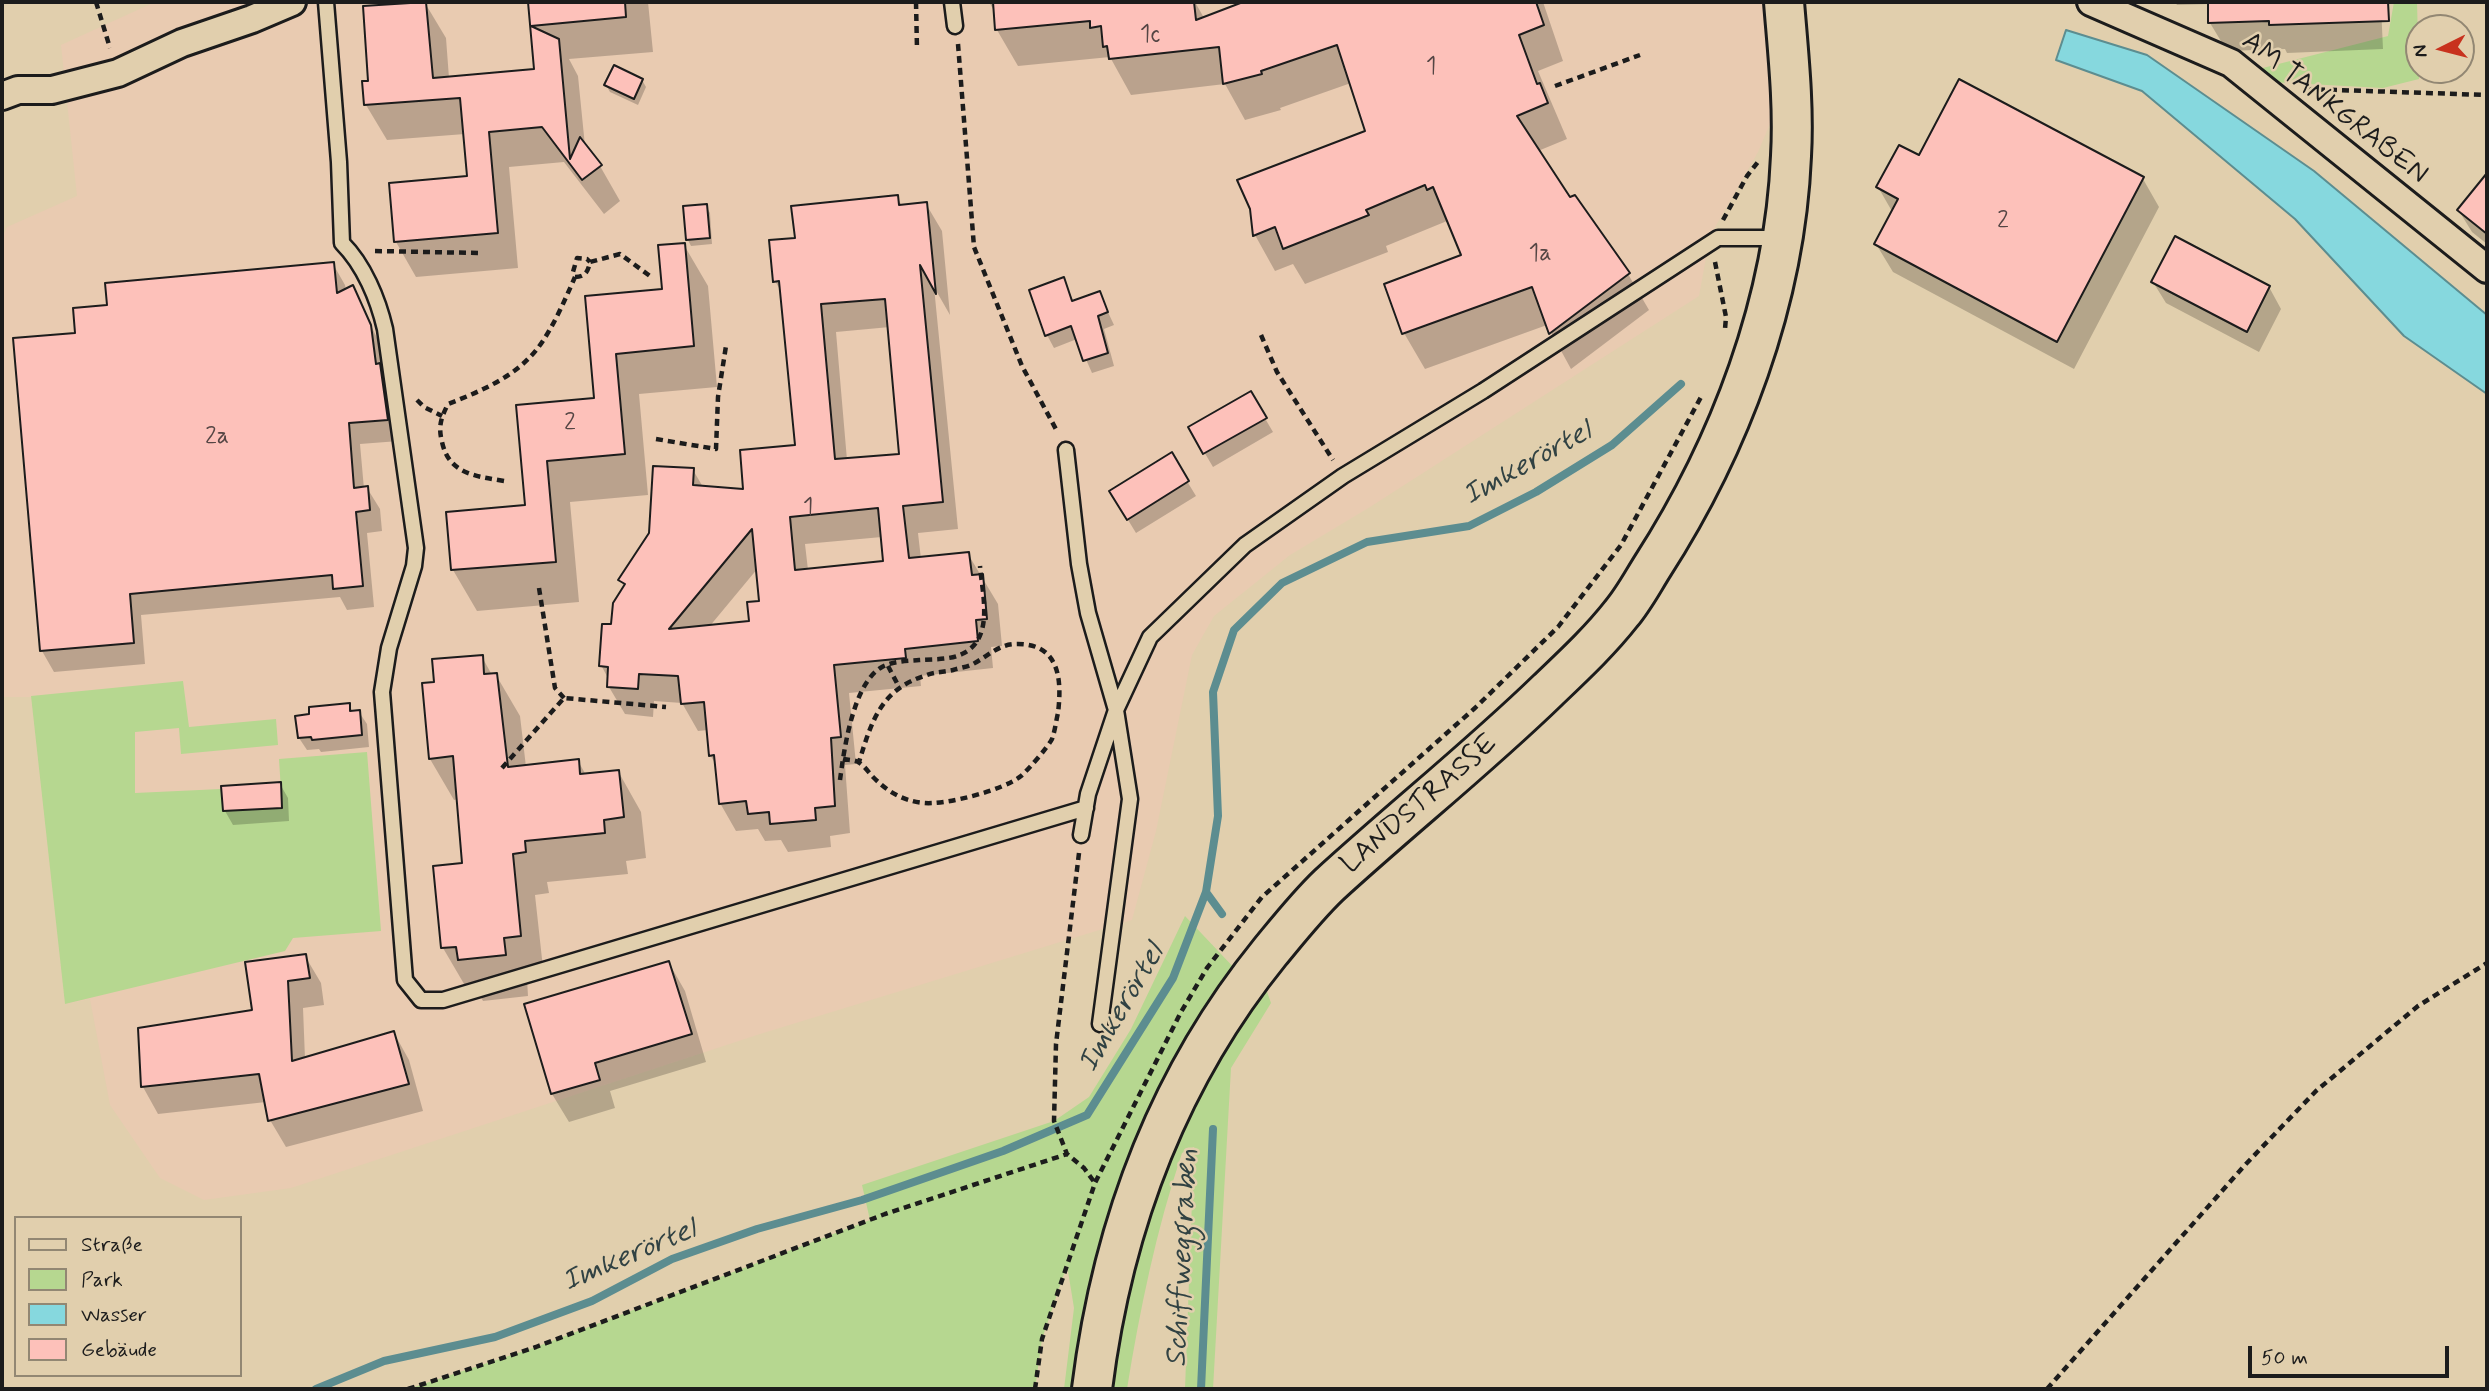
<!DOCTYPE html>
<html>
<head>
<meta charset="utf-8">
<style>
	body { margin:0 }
	#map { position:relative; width:2489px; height:1391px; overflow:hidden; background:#e1cfad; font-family:Mynerve,sans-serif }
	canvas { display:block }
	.frame { position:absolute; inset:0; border:4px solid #1c1c1c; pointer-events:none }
	.legend { position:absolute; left:14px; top:1216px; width:228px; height:161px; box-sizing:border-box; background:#e1cfad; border:2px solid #928773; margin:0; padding:9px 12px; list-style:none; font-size:21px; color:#1c1c1c }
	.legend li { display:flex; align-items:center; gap:14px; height:35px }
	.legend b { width:35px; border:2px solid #928773 }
	.north { position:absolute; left:2405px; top:14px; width:70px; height:70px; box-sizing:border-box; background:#e1cfad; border:2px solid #928773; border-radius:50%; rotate:264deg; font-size:19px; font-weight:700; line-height:28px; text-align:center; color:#1c1c1c }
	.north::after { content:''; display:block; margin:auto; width:24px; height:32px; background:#c8321e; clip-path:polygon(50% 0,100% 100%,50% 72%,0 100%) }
	.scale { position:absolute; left:2248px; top:1346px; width:201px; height:32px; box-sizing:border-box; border:4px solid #1c1c1c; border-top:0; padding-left:9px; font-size:21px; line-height:24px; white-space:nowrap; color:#1c1c1c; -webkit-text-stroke:5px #e1cfad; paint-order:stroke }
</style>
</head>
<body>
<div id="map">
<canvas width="2489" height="1391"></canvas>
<div class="frame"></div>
<ul class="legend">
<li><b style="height:9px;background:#e1cfad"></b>Straße</li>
<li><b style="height:19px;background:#b6d790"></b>Park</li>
<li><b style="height:19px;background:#86d8de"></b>Wasser</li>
<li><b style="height:19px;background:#fdc1ba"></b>Gebäude</li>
</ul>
<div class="north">N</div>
<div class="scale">50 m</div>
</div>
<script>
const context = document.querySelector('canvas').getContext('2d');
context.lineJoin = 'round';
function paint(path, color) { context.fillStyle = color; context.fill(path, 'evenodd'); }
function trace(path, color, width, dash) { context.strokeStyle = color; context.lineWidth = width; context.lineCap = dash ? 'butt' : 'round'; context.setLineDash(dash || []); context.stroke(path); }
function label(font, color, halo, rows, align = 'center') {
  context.font = font + ' Mynerve,sans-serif'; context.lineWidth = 5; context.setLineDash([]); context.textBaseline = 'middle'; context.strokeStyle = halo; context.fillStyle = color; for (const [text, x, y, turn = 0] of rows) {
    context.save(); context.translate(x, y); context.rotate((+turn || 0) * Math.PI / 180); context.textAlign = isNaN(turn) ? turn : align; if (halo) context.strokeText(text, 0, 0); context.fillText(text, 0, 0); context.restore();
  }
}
const built = new Path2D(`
	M 155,2 L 1765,2 L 1772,119 L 1758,152 L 1710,236 L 1699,296 L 1370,507 L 1290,555 L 1214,616 L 1192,655 L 1156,831 L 1132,920 L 760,1034 L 291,1188 L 204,1200 L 160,1178 L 110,1105 L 90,999 L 65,1004 L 31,697 L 2,697 L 2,238 L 7,227 L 77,196 L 61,45 Z`);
const green = new Path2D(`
	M 2394,2 L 2417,2 L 2419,79 L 2383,88 L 2270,82 L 2255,70 L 2388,36 Z
	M 183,681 L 189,727 L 276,719 L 278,745 L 181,754 L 179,728 L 135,732 L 135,793 L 221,789 L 223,811 L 282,807 L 279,759 L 367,752 L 381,931 L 293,938 L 285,951 L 65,1004 L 31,696 Z
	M 1185,916 L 1238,972 L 1078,1389 L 1064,1389 L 1074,1308 L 1067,1265 L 1042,1339 L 1035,1389 L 408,1389 L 536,1347 L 870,1220 L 862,1185 L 1054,1121 L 1089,1097 L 1131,1029 Z
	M 1265,986 L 1271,1003 L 1231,1068 L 1213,1389 L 1185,1389 L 1194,1147 L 1182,1153 C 1156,1231 1140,1309 1127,1389 L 1108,1389 L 1140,1226 L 1195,1097 Z`);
const water = new Path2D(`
	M 2066,30 L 2147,55 L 2314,171 L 2487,315 L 2487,394 L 2404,336 L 2295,219 L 2142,91 L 2056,60 Z`);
const shadow = new Path2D(`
	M 529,2 L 648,2 L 653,52 L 569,59 L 578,76 L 585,146 L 600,166 L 620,201 L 604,214 L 564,162 L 509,167 L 518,268 L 416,277 L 396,242 L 469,178 L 465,134 L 387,140 L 366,105 L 370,82 L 425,3 L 446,38 L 449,78 L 536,70 Z
	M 989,2 L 1195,2 L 1204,18 L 1248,2 L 1543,2 L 1563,61 L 1538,71 L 1567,139 L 1538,151 L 1569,199 L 1628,274 L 1649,310 L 1571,369 L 1547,325 L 1425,369 L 1404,333 L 1386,285 L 1464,256 L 1447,221 L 1386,246 L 1388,252 L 1305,284 L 1293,264 L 1275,271 L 1255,235 L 1367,132 L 1351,83 L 1280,108 L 1281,110 L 1245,120 L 1225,84 L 1131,95 L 1110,57 L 1018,66 L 997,30 L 996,14 Z
	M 2175,2 L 2379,2 L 2381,6 L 2383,49 L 2287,53 L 2285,49 L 2227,51 L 2210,23 L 2210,4 L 2177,5 Z
	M 642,80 L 646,87 L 638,105 L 610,92 L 606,85 Z
	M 1920,158 L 2143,179 L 2159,207 L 2074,369 L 1893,272 L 1876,244 L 1893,213 L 1878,187 Z
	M 2483,182 L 2487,185 L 2487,244 L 2472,232 L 2459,211 Z
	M 897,197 L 902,206 L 926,204 L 942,231 L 950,315 L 934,287 L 958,529 L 918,533 L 921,559 L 968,554 L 998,604 L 1002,646 L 991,647 L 993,668 L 920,676 L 921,686 L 849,693 L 856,764 L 845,765 L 850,833 L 830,836 L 831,847 L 788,852 L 781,840 L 765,841 L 758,829 L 736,831 L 720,803 L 717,766 L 710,755 L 708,730 L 698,731 L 682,703 L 654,701 L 653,717 L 625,714 L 609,687 L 609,680 L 601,665 L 625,588 L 620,580 L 693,470 L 703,487 L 745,490 L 797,446 L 782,293 L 775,281 L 797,239 ZM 890,327 L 901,455 L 847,460 L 836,332 ZM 882,537 L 885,562 L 808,570 L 805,544 ZM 758,568 L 761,603 L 751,623 L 709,627 Z
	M 706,206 L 710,213 L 712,244 L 691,246 L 688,240 Z
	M 684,245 L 708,286 L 717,387 L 639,394 L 648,495 L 570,502 L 579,602 L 477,611 L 453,570 L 527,507 L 518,406 L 596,399 L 587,297 L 664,290 Z
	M 333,264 L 345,285 L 346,291 L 352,287 L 382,348 L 399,441 L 360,444 L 364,489 L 367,488 L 380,509 L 382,531 L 367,533 L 374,607 L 347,610 L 340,597 L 141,615 L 145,664 L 54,672 L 42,651 L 77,335 L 109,307 Z
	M 1063,279 L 1074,302 L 1099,293 L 1114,325 L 1104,329 L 1114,366 L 1092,373 L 1077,339 L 1054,348 L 1047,335 Z
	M 2153,282 L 2269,287 L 2281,309 L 2259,352 L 2166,303 Z
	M 1250,393 L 1273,432 L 1213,467 L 1190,428 Z
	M 1171,455 L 1196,496 L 1136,533 L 1111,492 Z
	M 482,657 L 492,675 L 496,675 L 520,716 L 526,767 L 578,761 L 586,775 L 618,771 L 641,812 L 646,858 L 626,861 L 628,874 L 547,882 L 549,893 L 535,895 L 544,977 L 527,979 L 528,996 L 483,1001 L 476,988 L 467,989 L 443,948 L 464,865 L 458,799 L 454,800 L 430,759 L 436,683 Z
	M 349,705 L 353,712 L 359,712 L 367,724 L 369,747 L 321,752 L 319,749 L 307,750 L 299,738 Z
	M 280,784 L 288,798 L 289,821 L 233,825 L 225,811 Z
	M 305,956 L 321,983 L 324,1005 L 303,1008 L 305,1059 L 394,1033 L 409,1060 L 423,1111 L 286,1147 L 270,1120 L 266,1102 L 158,1114 L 143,1087 L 254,1011 Z
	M 669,963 L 685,991 L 706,1062 L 610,1091 L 615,1108 L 569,1122 L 552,1094 L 526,1005 Z`);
const stream = new Path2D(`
	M 1206,892 L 1222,914
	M 316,1389 L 384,1361 L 495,1337 L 592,1301 L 672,1259 L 757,1229 L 862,1200 L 1003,1151 L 1087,1115 L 1173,978 L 1206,892 L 1218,816 L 1213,692 L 1234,630 L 1282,583 L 1367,542 L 1469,526 L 1536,492 L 1612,445 L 1681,384
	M 1201,1389 L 1213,1129`);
const building = new Path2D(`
	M 426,2 L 433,78 L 534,69 L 528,2 L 625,2 L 626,17 L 531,26 L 559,39 L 570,159 L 580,137 L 602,165 L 582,180 L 542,127 L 489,132 L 498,233 L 394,242 L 389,183 L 467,176 L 460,98 L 364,105 L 362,81 L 368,81 L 363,6 Z
	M 993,2 L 1194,2 L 1196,20 L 1243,2 L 1536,2 L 1544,25 L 1519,35 L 1537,84 L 1540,83 L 1548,103 L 1517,116 L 1570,197 L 1575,195 L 1630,273 L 1549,334 L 1532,287 L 1402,334 L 1384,284 L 1461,255 L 1433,187 L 1427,190 L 1425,185 L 1366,210 L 1369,215 L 1283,249 L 1275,227 L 1253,236 L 1250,209 L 1237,180 L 1365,131 L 1337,45 L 1261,71 L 1262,74 L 1223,84 L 1219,47 L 1109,59 L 1107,46 L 1103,47 L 1101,26 L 1090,28 L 1090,21 L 995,30 Z
	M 2208,2 L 2388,2 L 2389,21 L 2269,25 L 2269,21 L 2208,23 Z
	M 614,65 L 643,79 L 634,99 L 604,85 Z
	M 1959,79 L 2144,177 L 2057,342 L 1874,244 L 1898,199 L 1876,187 L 1899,145 L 1919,155 Z
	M 2487,173 L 2487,234 L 2457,210 Z
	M 898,195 L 899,205 L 927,202 L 936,294 L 920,265 L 943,502 L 903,506 L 909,558 L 969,552 L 972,575 L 983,574 L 987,619 L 976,620 L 978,641 L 905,649 L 906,658 L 834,665 L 841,737 L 831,738 L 835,806 L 815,808 L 816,820 L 770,824 L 769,812 L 748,814 L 746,801 L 719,804 L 714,755 L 709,756 L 704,702 L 681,704 L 678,676 L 639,674 L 638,689 L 607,687 L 608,667 L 599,666 L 602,624 L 611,624 L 613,603 L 625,584 L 618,580 L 649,533 L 653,466 L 694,468 L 693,485 L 743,489 L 740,450 L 795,445 L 779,281 L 773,282 L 769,240 L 795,238 L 791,206 ZM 885,299 L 899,454 L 835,459 L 821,304 ZM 878,508 L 883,561 L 795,570 L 790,517 ZM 752,529 L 759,601 L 747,602 L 749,621 L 669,629 Z
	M 707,204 L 710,238 L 686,240 L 683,206 Z
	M 2175,236 L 2270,286 L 2247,332 L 2151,282 Z
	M 685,243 L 694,346 L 616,354 L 625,454 L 547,461 L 556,562 L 451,570 L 446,512 L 525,505 L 516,405 L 594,398 L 585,296 L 662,289 L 658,245 Z
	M 334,262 L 337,293 L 353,285 L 371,325 L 376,364 L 380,363 L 388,420 L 349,423 L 354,488 L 368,486 L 370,510 L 356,512 L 363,586 L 333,589 L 332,575 L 130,594 L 134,643 L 40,651 L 13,338 L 75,333 L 73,308 L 107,305 L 105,283 Z
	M 1064,277 L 1072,301 L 1100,291 L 1108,312 L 1098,316 L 1108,353 L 1083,361 L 1071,326 L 1045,336 L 1029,290 Z
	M 1251,391 L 1267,418 L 1203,454 L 1188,427 Z
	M 1172,452 L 1189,481 L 1127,520 L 1109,491 Z
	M 483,655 L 484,674 L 497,673 L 508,767 L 579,759 L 580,774 L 619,770 L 624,817 L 604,820 L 605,833 L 525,841 L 526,852 L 513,854 L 521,936 L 504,938 L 506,955 L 458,960 L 456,947 L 441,948 L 433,866 L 462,863 L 453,756 L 429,759 L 422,683 L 434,682 L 432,659 Z
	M 350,703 L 350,711 L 360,710 L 362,735 L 312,740 L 311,737 L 298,738 L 295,716 L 309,714 L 309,707 Z
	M 281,782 L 282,808 L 223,811 L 221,786 Z
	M 306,954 L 310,978 L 288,981 L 292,1061 L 394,1031 L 409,1084 L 268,1121 L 259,1074 L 141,1087 L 138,1028 L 252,1010 L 245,962 Z
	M 669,961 L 692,1034 L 595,1063 L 600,1080 L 551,1094 L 524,1004 Z`);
const path = new Path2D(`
	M 96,2 L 110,48
	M 916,2 L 917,49
	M 958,44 L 974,247 L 1022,366 L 1058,433
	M 1555,86 L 1640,55
	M 2306,89 L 2487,95
	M 1723,220 L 1747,176 L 1758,162
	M 375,251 L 479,253
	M 1715,262 L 1726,317 L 1725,329
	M 575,277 C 585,277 588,272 590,262 L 620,254 L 650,276
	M 1261,335 L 1277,372 L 1333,460
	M 417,400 L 424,407 L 442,416
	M 656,439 L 716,449 L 718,397 L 726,346
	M 504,481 C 475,476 449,474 442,442 C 438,426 441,418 448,404 C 476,393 508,380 529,358 C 548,340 564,302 575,277 L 573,272 L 577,258 L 587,259 L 590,262
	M 539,588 L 555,688 L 564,698
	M 888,666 L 899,687
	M 843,759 C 847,760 855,760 858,762 C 864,765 869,773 873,777 C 888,792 903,801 924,803 C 946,805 1004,790 1021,776 C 1028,770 1048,747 1052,739 C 1055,731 1056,721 1058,713 C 1062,680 1060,643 1016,644 C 999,644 988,656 973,664 C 967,667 959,668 953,670 C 944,672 935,672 927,675 C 881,689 872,720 859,762
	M 502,768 L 564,698 L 666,707
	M 840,780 C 844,750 853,683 882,667 C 893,661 908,661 919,660 C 932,659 950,660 962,654 C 995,639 982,593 980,566
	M 1079,853 L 1056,1044 L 1054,1121 L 1067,1154 L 1084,1168 L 1095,1183
	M 408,1389 L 536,1347 L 885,1214 L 1067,1154
	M 1035,1389 L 1042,1339 L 1095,1183 L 1181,1012 L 1207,968 L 1262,897 L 1475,708 L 1558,627 L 1621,545 L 1701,397
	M 2047,1389 L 2244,1166 L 2316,1091 L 2418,1006 L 2487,963`);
const lane = new Path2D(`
	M 326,2 L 339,162 L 342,243 C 364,265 378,299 385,329 L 416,548 L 414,566 L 389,648 L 382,692 L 405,980 L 421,1000 L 443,1000 L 1086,808
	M 952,2 L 955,26
	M 1066,450 L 1079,564 L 1088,613 L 1116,710 L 1130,799 L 1100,1024
	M 1081,835 L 1088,794 L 1116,710 L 1150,637 L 1245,545 L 1343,476 L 1483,391 L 1718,238 L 1781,238`);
const street = new Path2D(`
	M 2091,2 L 2231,63 L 2487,269
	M 2,96 L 18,90 L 52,90 L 118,73 L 182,43 L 252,19 L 292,2`);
const secondary = new Path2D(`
	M 1092,1389 C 1112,1228 1167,1079 1270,952 C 1289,929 1308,905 1329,885 C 1401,819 1478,758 1548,690 C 1573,666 1599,642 1621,614 C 1633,600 1642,583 1652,567 C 1730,446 1785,301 1791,156 C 1794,105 1788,52 1784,2`);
const numberNames = [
	["1c",1150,36],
	["1",1431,68],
	["2",2003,222],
	["1a",1540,255],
	["2",570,424],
	["2a",217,438],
	["1",808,509]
];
const streetNames = [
	["AM TANKGRABEN",2334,109,38],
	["LANDSTRASSE",1420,805,-41]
];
const waterNames = [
	["Imkerörtel",1528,465,-29],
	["Imkerörtel",1123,1009,-60],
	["Imkerörtel",630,1257,-23],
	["Schiffweggraben",1184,1258,-87]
];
paint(built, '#e9cbb1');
paint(green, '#b6d790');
paint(water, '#86d8de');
trace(water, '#5c8d90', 2);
paint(shadow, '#0003');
trace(stream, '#5c8d90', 8);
paint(building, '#fdc1ba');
trace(building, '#1c1c1c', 2);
trace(lane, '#1c1c1c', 19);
trace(street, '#1c1c1c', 32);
trace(secondary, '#1c1c1c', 44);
trace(path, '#1c1c1c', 4.5, [7, 5]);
trace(lane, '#e1cfad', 14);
trace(street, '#e1cfad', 26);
trace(secondary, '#e1cfad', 38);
label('24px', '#544544', null, numberNames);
label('28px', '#1c1c1c', '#e1cfad', streetNames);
label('italic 30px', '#314243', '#e1cfad', waterNames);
</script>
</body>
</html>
